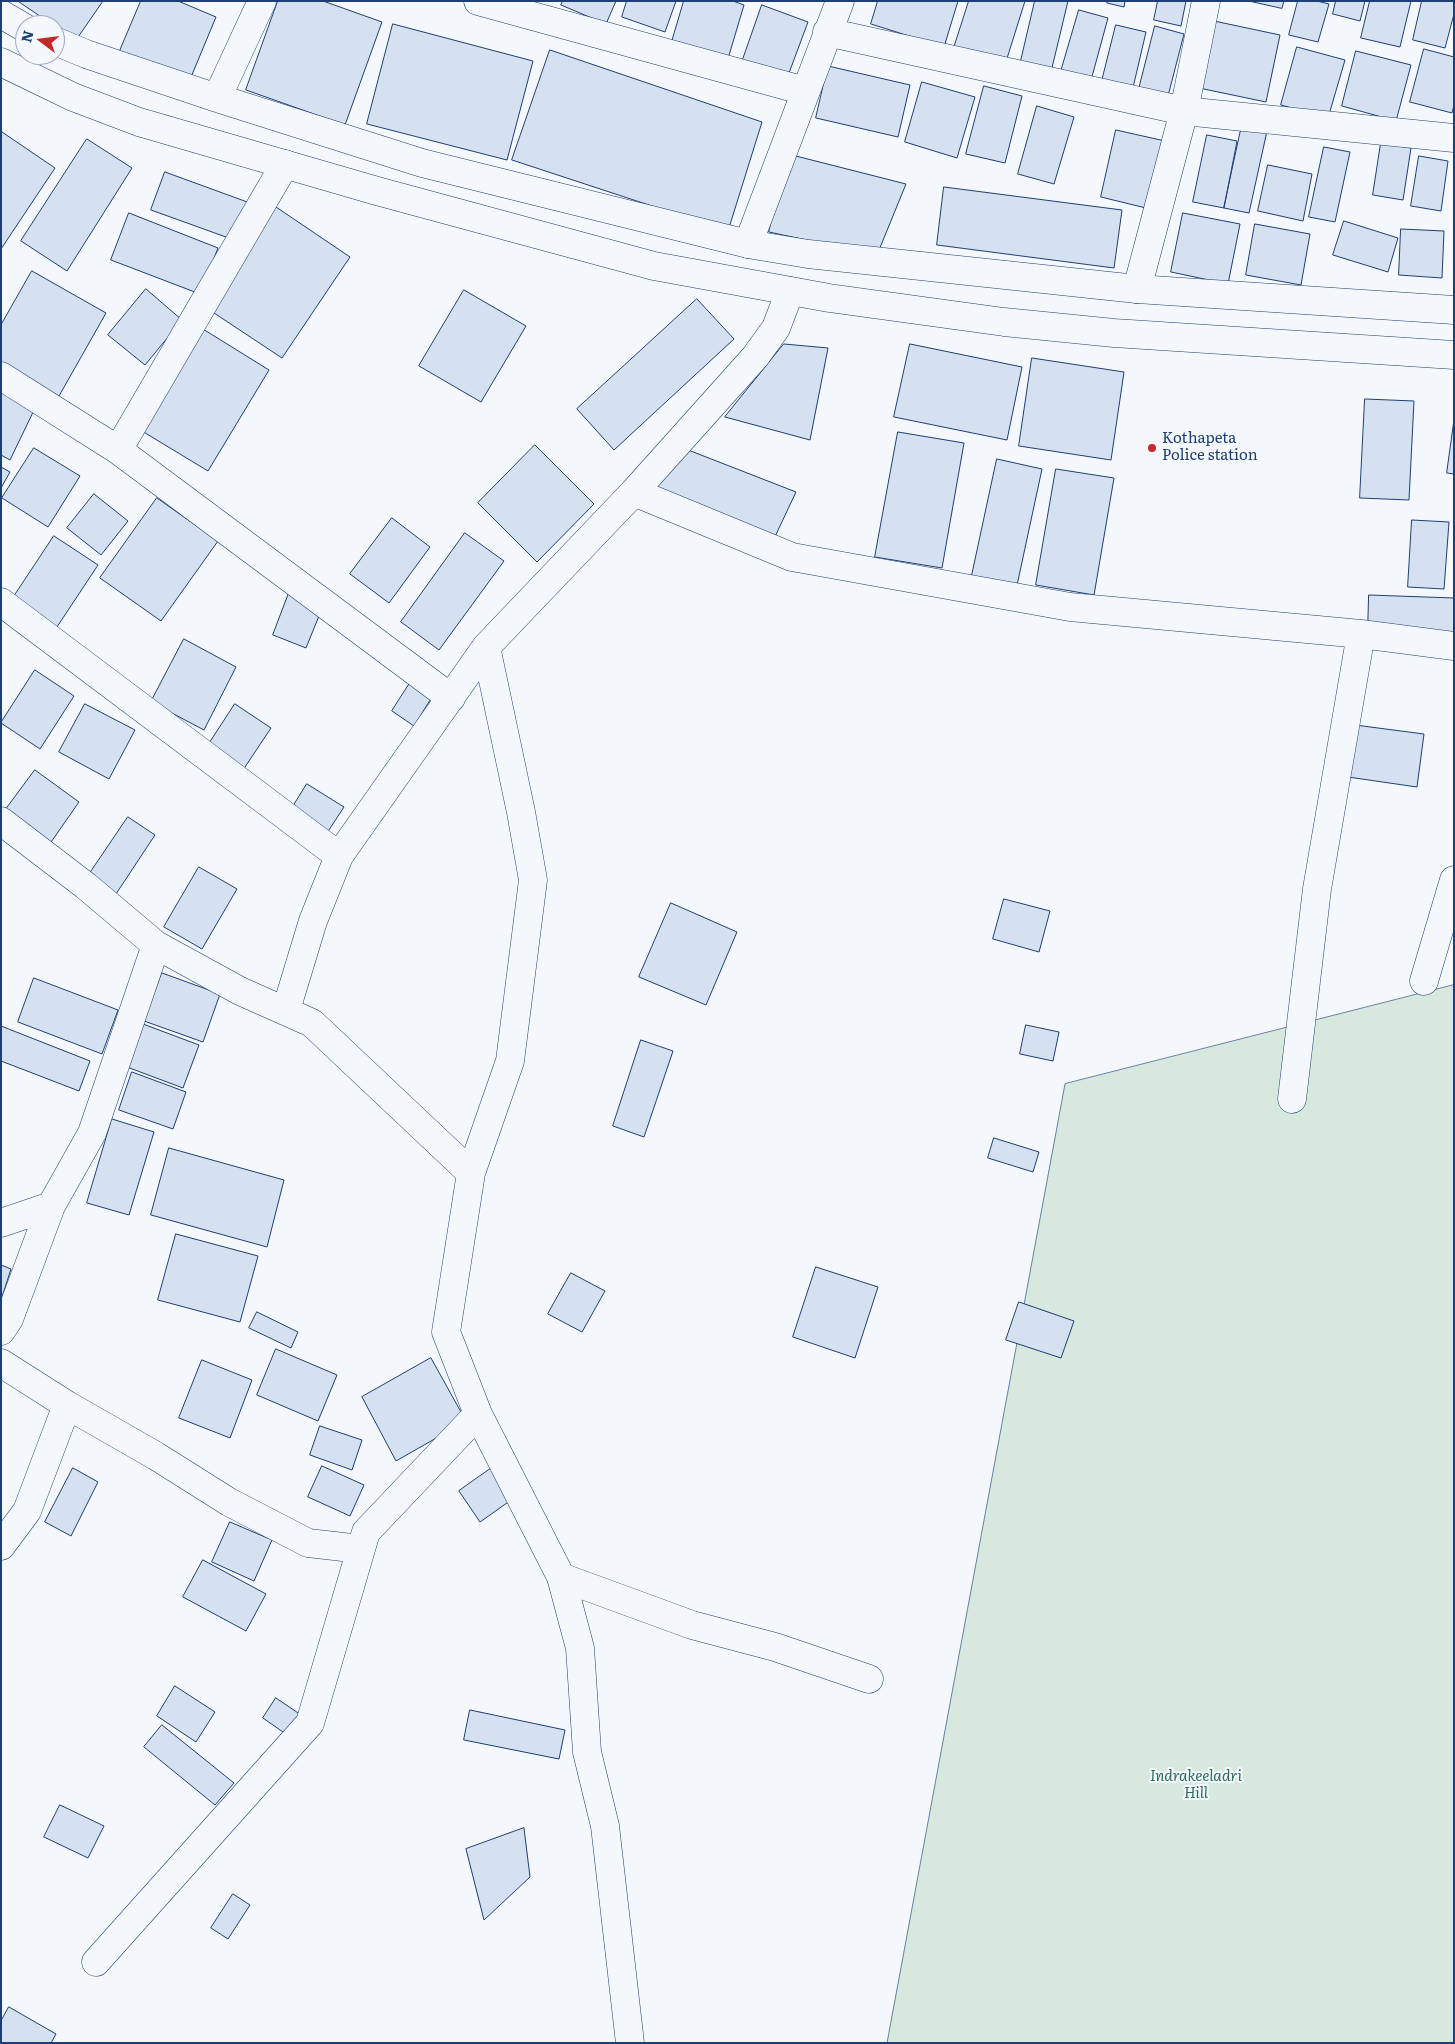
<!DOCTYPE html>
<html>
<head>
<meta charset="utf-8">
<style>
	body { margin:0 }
	#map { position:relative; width:1455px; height:2044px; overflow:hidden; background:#f4f7fb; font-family:Literata,serif }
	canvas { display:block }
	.frame { position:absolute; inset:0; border:2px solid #1d3f73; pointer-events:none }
	.north { position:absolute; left:15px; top:15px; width:50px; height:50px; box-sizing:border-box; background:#f4f7fb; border:1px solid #9eadc5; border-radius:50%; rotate:285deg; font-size:14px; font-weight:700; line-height:20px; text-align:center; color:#1d3f73 }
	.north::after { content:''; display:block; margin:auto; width:18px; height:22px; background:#c62828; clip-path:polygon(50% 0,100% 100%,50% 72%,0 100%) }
</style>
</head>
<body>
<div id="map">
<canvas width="1455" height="2044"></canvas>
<div class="frame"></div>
<div class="north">N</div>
</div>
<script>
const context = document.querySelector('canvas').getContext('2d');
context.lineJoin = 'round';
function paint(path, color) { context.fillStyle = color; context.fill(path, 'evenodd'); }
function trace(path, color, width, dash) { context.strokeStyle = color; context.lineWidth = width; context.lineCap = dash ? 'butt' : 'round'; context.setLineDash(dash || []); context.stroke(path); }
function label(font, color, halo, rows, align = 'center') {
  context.font = font + ' Literata,serif'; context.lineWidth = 4; context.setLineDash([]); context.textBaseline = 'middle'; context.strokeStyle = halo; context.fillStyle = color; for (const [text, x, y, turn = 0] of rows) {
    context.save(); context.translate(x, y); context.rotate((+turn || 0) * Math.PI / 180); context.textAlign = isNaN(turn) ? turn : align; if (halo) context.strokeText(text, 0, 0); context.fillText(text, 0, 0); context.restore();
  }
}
const green = new Path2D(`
	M 1454,985 L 1454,2043 L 887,2043 L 1065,1084 Z`);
const building = new Path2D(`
	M 18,1 L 103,1 L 76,40 Z
	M 141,1 L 178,1 L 216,17 L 189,82 L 119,53 Z
	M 278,1 L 323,1 L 382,22 L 345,125 L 246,90 Z
	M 563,1 L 616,1 L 606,24 L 561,5 Z
	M 627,1 L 676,1 L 665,32 L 622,17 Z
	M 684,1 L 733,1 L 744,5 L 727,62 L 671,45 Z
	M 878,1 L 958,1 L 944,47 L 871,24 Z
	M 969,1 L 1025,1 L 1004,68 L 953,51 Z
	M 1035,1 L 1068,1 L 1051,72 L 1020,65 Z
	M 1108,1 L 1125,1 L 1124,7 L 1107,3 Z
	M 1158,1 L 1186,1 L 1181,26 L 1154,20 Z
	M 1249,1 L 1284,1 L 1282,8 Z
	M 1298,1 L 1317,1 L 1329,4 L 1318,42 L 1289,35 Z
	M 1336,1 L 1365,1 L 1360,21 L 1333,14 Z
	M 1370,1 L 1411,1 L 1400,47 L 1361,38 Z
	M 1422,1 L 1454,1 L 1454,14 L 1445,48 L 1413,40 Z
	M 762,5 L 808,22 L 786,81 L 741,65 Z
	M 1079,10 L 1108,18 L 1090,84 L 1060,75 Z
	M 1214,21 L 1280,35 L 1266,102 L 1199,88 Z
	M 393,24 L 533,61 L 507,160 L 367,124 Z
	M 1116,25 L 1146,32 L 1132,92 L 1101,85 Z
	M 1155,26 L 1184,34 L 1168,96 L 1139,89 Z
	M 1297,47 L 1345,60 L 1328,118 L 1281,105 Z
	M 1424,49 L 1454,57 L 1454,105 L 1452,113 L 1410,102 Z
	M 550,50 L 762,122 L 728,231 L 512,160 Z
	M 1356,51 L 1411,65 L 1396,121 L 1342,106 Z
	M 828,66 L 910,85 L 898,137 L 816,118 Z
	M 922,82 L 975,97 L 957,158 L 905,142 Z
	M 984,86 L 1022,96 L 1005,163 L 966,154 Z
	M 1037,106 L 1074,117 L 1054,184 L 1018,174 Z
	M 1242,125 L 1267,131 L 1249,213 L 1224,208 Z
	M 1116,130 L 1165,141 L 1150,209 L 1101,197 Z
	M 2,132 L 55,168 L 1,249 L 1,133 Z
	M 1207,135 L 1237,141 L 1224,208 L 1193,202 Z
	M 87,139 L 132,168 L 67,271 L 21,241 Z
	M 1381,143 L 1411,148 L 1403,200 L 1373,195 Z
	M 1324,147 L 1350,152 L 1335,222 L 1309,217 Z
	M 788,154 L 906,184 L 877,255 L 769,232 Z
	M 1419,156 L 1448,161 L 1441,211 L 1411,206 Z
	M 1268,165 L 1312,174 L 1303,221 L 1258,211 Z
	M 165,172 L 250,203 L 237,241 L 151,210 Z
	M 944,187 L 1122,210 L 1114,268 L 937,245 Z
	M 276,207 L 350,257 L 282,358 L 208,309 Z
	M 129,213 L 218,248 L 200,294 L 111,260 Z
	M 1183,213 L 1240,224 L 1228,284 L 1171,272 Z
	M 1344,221 L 1398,238 L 1388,272 L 1333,255 Z
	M 1255,224 L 1310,234 L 1301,285 L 1246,275 Z
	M 1401,229 L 1444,231 L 1442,278 L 1399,275 Z
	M 32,271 L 106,313 L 59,396 L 1,364 L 1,325 Z
	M 146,289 L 182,320 L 145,365 L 108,335 Z
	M 464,290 L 526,326 L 481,402 L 419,366 Z
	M 697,299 L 734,339 L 614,450 L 577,409 Z
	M 198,326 L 269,370 L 208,471 L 137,428 Z
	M 784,344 L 828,348 L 810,440 L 725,417 Z
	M 910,344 L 1022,367 L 1007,440 L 894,417 Z
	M 1032,358 L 1124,372 L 1111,460 L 1019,446 Z
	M 1,387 L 37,404 L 10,460 L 1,455 Z
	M 1365,399 L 1414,401 L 1409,500 L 1360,498 Z
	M 1454,420 L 1454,474 L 1447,473 Z
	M 898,432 L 964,443 L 942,568 L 875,557 Z
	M 535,445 L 594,504 L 537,562 L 478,503 Z
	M 34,448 L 80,476 L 48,527 L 2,498 Z
	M 683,448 L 796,492 L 772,543 L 654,489 Z
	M 997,459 L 1042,469 L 1016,590 L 971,580 Z
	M 1,467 L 10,472 L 1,488 Z
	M 1056,469 L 1114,478 L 1094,595 L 1036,585 Z
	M 94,494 L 128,521 L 101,555 L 67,528 Z
	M 157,498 L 218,541 L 161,621 L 100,578 Z
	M 392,518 L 430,547 L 389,603 L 350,574 Z
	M 1412,520 L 1449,522 L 1444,589 L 1408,587 Z
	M 465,533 L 504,561 L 439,650 L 401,622 Z
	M 54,536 L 98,565 L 51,636 L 7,607 Z
	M 289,593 L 323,606 L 306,648 L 273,635 Z
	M 1369,595 L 1454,598 L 1454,635 L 1368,632 Z
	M 184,639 L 236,667 L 204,730 L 151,702 Z
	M 35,670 L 74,696 L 40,749 L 1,723 Z
	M 410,683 L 432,697 L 414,726 L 392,711 Z
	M 85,704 L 135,730 L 109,779 L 59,752 Z
	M 235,704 L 271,728 L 241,773 L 205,750 Z
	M 1355,725 L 1424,734 L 1417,787 L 1348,777 Z
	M 35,770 L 79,802 L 49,845 L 4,812 Z
	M 307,784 L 344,807 L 325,836 L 289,813 Z
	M 128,817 L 155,835 L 112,900 L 84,882 Z
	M 199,867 L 237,889 L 202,949 L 164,927 Z
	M 1004,899 L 1050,911 L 1039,952 L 993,939 Z
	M 671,903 L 737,932 L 706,1005 L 639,977 Z
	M 162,973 L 220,994 L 203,1042 L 144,1021 Z
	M 34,978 L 118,1010 L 102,1054 L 18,1022 Z
	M 143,1024 L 199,1045 L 183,1088 L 127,1067 Z
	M 1026,1025 L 1059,1032 L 1053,1061 L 1020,1054 Z
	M 1,1026 L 90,1061 L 79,1091 L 1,1061 Z
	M 641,1040 L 673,1051 L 644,1137 L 613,1126 Z
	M 132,1072 L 186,1092 L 173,1129 L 119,1110 Z
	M 112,1119 L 154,1132 L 129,1215 L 87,1203 Z
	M 994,1138 L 1039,1152 L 1033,1172 L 988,1158 Z
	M 169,1148 L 284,1180 L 267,1247 L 151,1215 Z
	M 176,1234 L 258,1256 L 240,1322 L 158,1300 Z
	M 1,1265 L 11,1269 L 1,1300 Z
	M 816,1267 L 878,1287 L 855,1358 L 793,1337 Z
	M 571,1273 L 605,1291 L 582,1332 L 548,1314 Z
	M 1019,1302 L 1074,1321 L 1061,1358 L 1006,1340 Z
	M 257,1312 L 298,1332 L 291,1348 L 249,1328 Z
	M 276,1349 L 337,1375 L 318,1421 L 257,1395 Z
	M 431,1358 L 466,1421 L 396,1461 L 362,1397 Z
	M 202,1360 L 252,1380 L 230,1438 L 179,1418 Z
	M 320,1426 L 362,1440 L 352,1470 L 310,1455 Z
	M 322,1466 L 364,1485 L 350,1516 L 308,1497 Z
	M 493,1467 L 514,1498 L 480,1522 L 459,1491 Z
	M 73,1468 L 98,1482 L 71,1536 L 45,1522 Z
	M 230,1522 L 272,1540 L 254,1581 L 212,1562 Z
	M 203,1560 L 266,1594 L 246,1631 L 183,1597 Z
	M 175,1686 L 215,1712 L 196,1742 L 157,1716 Z
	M 276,1698 L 304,1717 L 290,1737 L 263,1718 Z
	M 470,1710 L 565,1730 L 559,1759 L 464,1740 Z
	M 162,1725 L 234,1783 L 215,1805 L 144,1747 Z
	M 60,1805 L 104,1826 L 88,1858 L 44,1837 Z
	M 524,1828 L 530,1877 L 484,1920 L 466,1849 Z
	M 233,1894 L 250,1905 L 228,1939 L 211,1928 Z
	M 9,2007 L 56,2034 L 51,2043 L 1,2043 L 1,2021 Z`);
const street = new Path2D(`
	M 478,1 L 805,91
	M 827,32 L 1184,111 L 1454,138
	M 285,164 L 118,450 L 451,698
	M 748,244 L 840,1
	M 1137,289 L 1184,111 L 1206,1
	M 1,376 L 118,450
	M 634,492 L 792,557 L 1070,607 L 1361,634 L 1454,646
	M 1,602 L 339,856
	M 1,821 L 86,886 L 156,945 L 240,991 L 312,1023 L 471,1173 L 446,1332 L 478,1414 L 561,1577 L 580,1648 L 587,1752 L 605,1826 L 630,2043
	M 1424,981 L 1454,880
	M 286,1010 L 313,921 L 339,856 L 486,647
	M 1292,1099 L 1317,889 L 1361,634
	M 471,1173 L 510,1061 L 533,880 L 521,812 L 486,647 L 634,492 L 755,357 L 776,328 L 790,291
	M 1,1223 L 51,1206
	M 1,1331 L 9,1319 L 51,1206 L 92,1133 L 156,945
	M 1,1363 L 67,1405 L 27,1511 L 1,1546
	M 67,1405 L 156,1456 L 229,1502 L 308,1543 L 361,1549
	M 561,1577 L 692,1625 L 775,1647 L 869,1679
	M 96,1962 L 310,1723 L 366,1532 L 478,1414`);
const secondary = new Path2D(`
	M 1,14 L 25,28
	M 55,41 L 86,54 L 217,98 L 422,163 L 748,244 L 808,254 L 1137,289 L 1454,310
	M 1,62 L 73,97 L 139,122 L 377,191 L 654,266 L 829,298 L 1004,322 L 1114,333 L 1454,355
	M 217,98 L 262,1`);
const markers = [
	[1152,448,5,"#c62828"]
];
const poiNames = [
	["Kothapeta",1162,439],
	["Police station",1162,456]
];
const parkNames = [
	["Indrakeeladri",1196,1777],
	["Hill",1196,1794]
];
paint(green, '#d7e8df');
trace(green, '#687fa3', 1);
paint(building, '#d5e0f0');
trace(building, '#1d3f73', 1);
trace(street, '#1d3f73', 29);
trace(secondary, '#1d3f73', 29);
trace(street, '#f4f7fb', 28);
trace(secondary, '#f4f7fb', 28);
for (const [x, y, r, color] of markers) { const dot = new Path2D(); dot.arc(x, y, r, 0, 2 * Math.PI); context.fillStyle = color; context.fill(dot); trace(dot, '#f4f7fb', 2); }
label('15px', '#1d3f73', '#f4f7fb', poiNames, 'left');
label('italic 15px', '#2c6c60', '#f4f7fb', parkNames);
</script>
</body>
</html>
